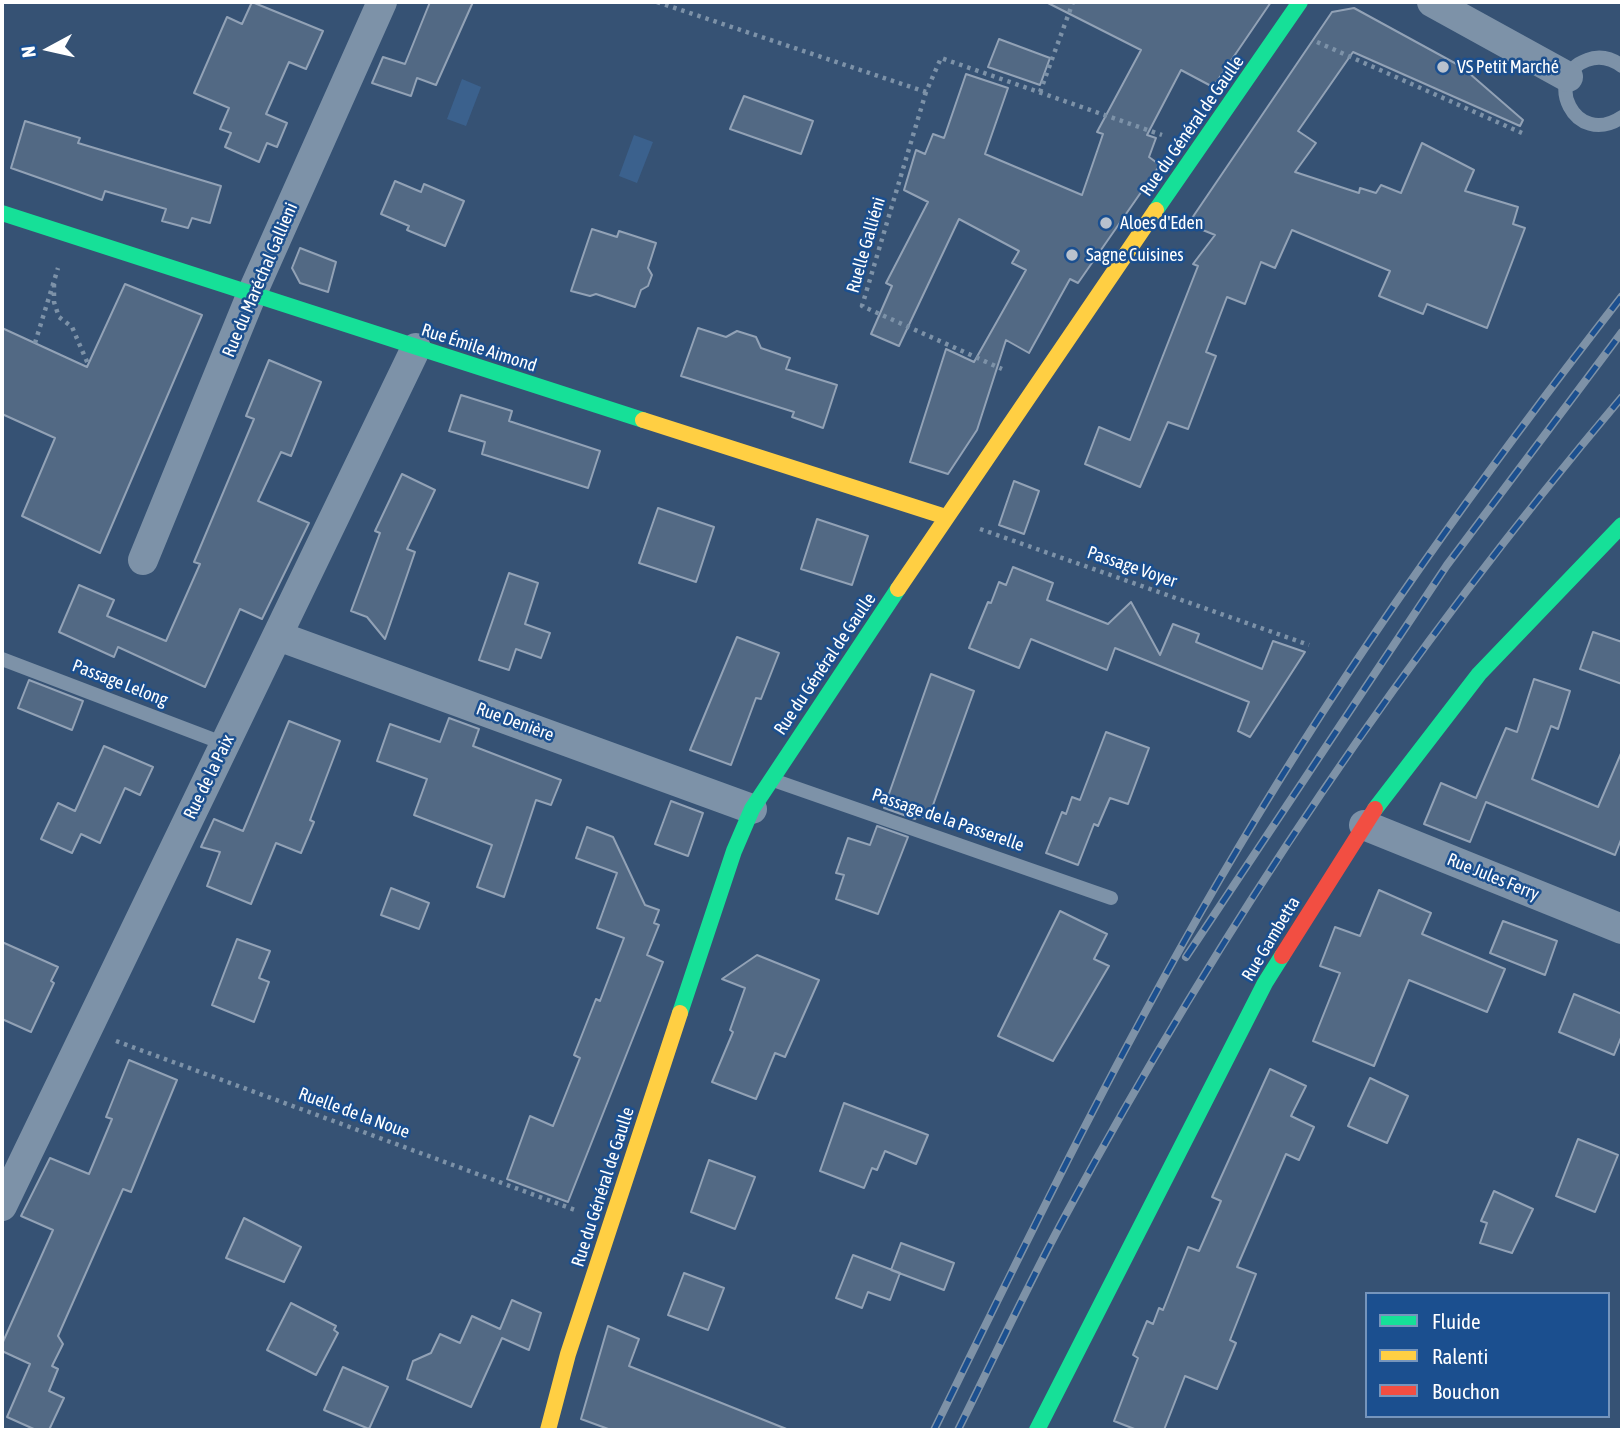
<!DOCTYPE html>
<html>
<head>
<meta charset="utf-8">
<style>
	body { margin:0 }
	#map { position:relative; width:1624px; height:1432px; overflow:hidden; background:#365274; font-family:"Asap Condensed",sans-serif }
	canvas { display:block }
	.frame { position:absolute; inset:0; border:4px solid #fff; pointer-events:none }
	.legend { position:absolute; left:1365px; top:1292px; width:245px; height:126px; box-sizing:border-box; background:#1b4f8f; border:2px solid #7695bc; margin:0; padding:9px 12px; list-style:none; font-size:21px; color:#fff }
	.legend li { display:flex; align-items:center; gap:14px; height:35px }
	.legend b { width:35px; border:2px solid #7695bc }
	.north { position:absolute; left:14px; top:14px; width:70px; height:70px; -webkit-text-stroke:5px #1b4f8f; paint-order:stroke; rotate:262deg; font-size:19px; font-weight:700; line-height:28px; text-align:center; color:#fff }
	.north::after { content:''; display:block; margin:auto; width:24px; height:32px; background:#fff; clip-path:polygon(50% 0,100% 100%,50% 72%,0 100%) }
</style>
</head>
<body>
<div id="map">
<canvas width="1624" height="1432"></canvas>
<div class="frame"></div>
<ul class="legend">
<li><b style="height:9px;background:#16e098"></b>Fluide</li>
<li><b style="height:9px;background:#ffcf43"></b>Ralenti</li>
<li><b style="height:9px;background:#f24e42"></b>Bouchon</li>
</ul>
<div class="north">N</div>
</div>
<script>
const context = document.querySelector('canvas').getContext('2d');
context.lineJoin = 'round';
function paint(path, color) { context.fillStyle = color; context.fill(path, 'evenodd'); }
function trace(path, color, width, dash) { context.strokeStyle = color; context.lineWidth = width; context.lineCap = dash ? 'butt' : 'round'; context.setLineDash(dash || []); context.stroke(path); }
function label(font, color, halo, rows, align = 'center') {
  context.font = font + ' "Asap Condensed",sans-serif'; context.lineWidth = 5; context.setLineDash([]); context.textBaseline = 'middle'; context.strokeStyle = halo; context.fillStyle = color; for (const [text, x, y, turn = 0] of rows) {
    context.save(); context.translate(x, y); context.rotate((+turn || 0) * Math.PI / 180); context.textAlign = isNaN(turn) ? turn : align; if (halo) context.strokeText(text, 0, 0); context.fillText(text, 0, 0); context.restore();
  }
}
const water = new Path2D(`
	M 462,79 L 481,87 L 466,126 L 447,119 Z
	M 634,135 L 653,142 L 637,183 L 619,176 Z`);
const building = new Path2D(`
	M 252,2 L 323,31 L 306,69 L 289,62 L 266,114 L 287,123 L 277,147 L 267,143 L 259,162 L 225,147 L 231,133 L 220,129 L 229,108 L 194,93 L 227,17 L 242,24 Z
	M 430,2 L 473,2 L 436,85 L 417,78 L 411,96 L 372,83 L 383,57 L 405,64 Z
	M 1046,2 L 1271,2 L 1213,87 L 1181,70 L 1147,135 L 1156,138 L 1149,157 L 1160,165 L 1078,283 L 1070,279 L 1029,353 L 1006,340 L 977,430 L 948,474 L 910,462 L 946,349 L 974,362 L 1026,270 L 1012,263 L 1019,251 L 959,219 L 899,346 L 871,334 L 892,286 L 886,283 L 928,202 L 904,190 L 916,150 L 925,154 L 933,134 L 944,138 L 966,74 L 1008,88 L 985,154 L 1082,195 L 1103,134 L 1097,132 L 1141,50 Z
	M 1354,8 L 1462,67 L 1523,120 L 1520,126 L 1353,52 L 1298,131 L 1316,143 L 1295,172 L 1359,193 L 1360,188 L 1376,193 L 1381,185 L 1401,193 L 1422,143 L 1474,170 L 1465,191 L 1518,207 L 1513,224 L 1525,228 L 1487,328 L 1427,304 L 1423,314 L 1379,296 L 1390,271 L 1292,230 L 1275,268 L 1261,262 L 1245,304 L 1227,297 L 1206,352 L 1216,356 L 1188,429 L 1168,422 L 1140,487 L 1085,464 L 1099,427 L 1130,440 L 1198,266 L 1193,264 L 1215,235 L 1188,224 L 1332,12 Z
	M 999,39 L 1050,58 L 1040,85 L 988,67 Z
	M 744,96 L 813,121 L 801,154 L 730,129 Z
	M 25,121 L 80,138 L 78,143 L 221,186 L 210,223 L 192,218 L 188,228 L 162,221 L 166,209 L 105,191 L 102,200 L 11,168 Z
	M 395,181 L 421,192 L 424,184 L 464,201 L 445,246 L 407,230 L 409,226 L 381,214 Z
	M 592,229 L 617,237 L 619,231 L 656,243 L 648,268 L 652,275 L 648,286 L 641,290 L 635,307 L 596,294 L 590,296 L 571,291 Z
	M 300,248 L 336,262 L 328,292 L 300,283 L 292,268 Z
	M 125,284 L 202,315 L 100,553 L 22,516 L 55,438 L 2,414 L 2,328 L 87,367 Z
	M 698,328 L 726,337 L 737,331 L 756,337 L 761,348 L 790,358 L 786,369 L 837,385 L 823,428 L 792,417 L 794,412 L 681,376 Z
	M 269,360 L 321,382 L 291,456 L 281,452 L 258,501 L 309,523 L 262,619 L 240,609 L 205,687 L 118,647 L 114,657 L 59,632 L 79,585 L 114,600 L 107,616 L 166,641 L 200,564 L 194,562 L 254,419 L 246,416 Z
	M 461,395 L 512,411 L 509,421 L 600,451 L 588,488 L 482,454 L 485,442 L 449,431 Z
	M 402,474 L 435,490 L 407,549 L 415,552 L 385,639 L 367,617 L 351,611 L 380,533 L 375,531 Z
	M 1014,481 L 1039,491 L 1024,534 L 999,525 Z
	M 658,508 L 714,527 L 696,582 L 639,563 Z
	M 817,519 L 868,536 L 852,585 L 801,569 Z
	M 1013,567 L 1053,583 L 1047,600 L 1108,624 L 1131,602 L 1160,655 L 1173,624 L 1199,634 L 1196,642 L 1262,669 L 1273,641 L 1305,652 L 1250,737 L 1238,731 L 1249,702 L 1115,648 L 1107,670 L 1031,639 L 1019,668 L 969,648 L 988,602 L 991,603 L 999,582 L 1006,585 Z
	M 509,573 L 538,583 L 525,624 L 550,633 L 541,658 L 516,649 L 509,670 L 479,660 Z
	M 1593,632 L 1622,642 L 1622,684 L 1580,669 Z
	M 737,637 L 779,653 L 761,699 L 756,698 L 731,765 L 690,750 Z
	M 931,674 L 974,691 L 928,819 L 917,815 L 915,819 L 884,808 Z
	M 1534,679 L 1570,691 L 1558,729 L 1551,726 L 1532,779 L 1598,807 L 1622,751 L 1622,837 L 1615,855 L 1486,802 L 1470,842 L 1424,824 L 1441,783 L 1476,798 L 1506,728 L 1517,732 Z
	M 29,680 L 83,701 L 72,730 L 18,708 Z
	M 449,718 L 479,729 L 473,746 L 561,780 L 551,805 L 536,800 L 504,897 L 477,887 L 492,845 L 414,815 L 427,779 L 377,761 L 390,724 L 440,742 Z
	M 289,721 L 340,741 L 310,820 L 314,822 L 301,853 L 276,843 L 251,904 L 207,886 L 220,852 L 201,847 L 214,819 L 243,831 Z
	M 1106,732 L 1149,748 L 1128,804 L 1110,798 L 1098,826 L 1094,824 L 1078,865 L 1046,853 L 1062,812 L 1066,814 L 1072,797 L 1080,800 Z
	M 104,746 L 153,767 L 140,795 L 125,788 L 100,843 L 81,834 L 72,853 L 41,839 L 58,803 L 75,811 Z
	M 671,801 L 703,813 L 688,856 L 655,844 Z
	M 877,826 L 908,837 L 878,914 L 836,899 L 844,875 L 836,873 L 848,838 L 870,845 Z
	M 587,827 L 613,837 L 645,905 L 659,910 L 654,923 L 659,925 L 647,955 L 663,962 L 568,1202 L 507,1179 L 530,1116 L 553,1126 L 580,1058 L 574,1055 L 596,999 L 600,1001 L 624,938 L 597,928 L 617,873 L 576,858 Z
	M 391,888 L 429,903 L 419,929 L 381,915 Z
	M 1379,890 L 1431,913 L 1422,934 L 1505,969 L 1487,1012 L 1409,980 L 1374,1066 L 1313,1041 L 1340,973 L 1320,966 L 1335,927 L 1360,936 Z
	M 1060,911 L 1107,934 L 1094,959 L 1109,966 L 1053,1061 L 998,1036 Z
	M 1503,921 L 1557,941 L 1545,975 L 1490,953 Z
	M 237,939 L 270,951 L 259,978 L 269,982 L 254,1022 L 212,1005 Z
	M 2,942 L 58,967 L 51,981 L 54,983 L 31,1032 L 2,1019 Z
	M 757,955 L 819,980 L 785,1057 L 775,1053 L 756,1099 L 712,1082 L 733,1032 L 730,1030 L 745,988 L 722,979 Z
	M 1574,994 L 1622,1014 L 1622,1035 L 1614,1055 L 1559,1032 Z
	M 129,1060 L 177,1080 L 131,1192 L 123,1189 L 58,1336 L 63,1344 L 52,1366 L 58,1369 L 49,1391 L 64,1398 L 49,1430 L 36,1430 L 7,1417 L 30,1364 L 2,1351 L 2,1344 L 53,1230 L 21,1216 L 50,1158 L 89,1174 L 112,1119 L 106,1117 Z
	M 1270,1069 L 1306,1086 L 1291,1116 L 1314,1127 L 1299,1160 L 1286,1154 L 1237,1267 L 1256,1274 L 1230,1340 L 1236,1343 L 1217,1389 L 1185,1376 L 1164,1430 L 1137,1430 L 1114,1421 L 1138,1358 L 1133,1355 L 1147,1321 L 1153,1324 L 1159,1308 L 1163,1310 L 1188,1247 L 1199,1251 L 1221,1201 L 1212,1197 Z
	M 1370,1078 L 1408,1096 L 1387,1143 L 1348,1126 Z
	M 844,1103 L 928,1135 L 916,1164 L 885,1151 L 877,1170 L 872,1168 L 864,1188 L 820,1171 Z
	M 1578,1139 L 1618,1155 L 1595,1212 L 1556,1196 Z
	M 709,1160 L 755,1177 L 735,1229 L 691,1212 Z
	M 1494,1191 L 1533,1209 L 1512,1253 L 1480,1243 L 1487,1223 L 1481,1221 Z
	M 244,1218 L 301,1247 L 284,1282 L 226,1258 Z
	M 901,1243 L 954,1263 L 944,1290 L 891,1270 Z
	M 853,1255 L 900,1273 L 890,1300 L 868,1292 L 862,1308 L 836,1298 Z
	M 684,1273 L 724,1288 L 708,1330 L 668,1315 Z
	M 512,1300 L 541,1313 L 529,1350 L 502,1338 L 471,1407 L 407,1379 L 413,1361 L 431,1353 L 440,1334 L 460,1343 L 472,1316 L 500,1329 Z
	M 291,1303 L 336,1326 L 334,1330 L 338,1333 L 316,1375 L 267,1350 Z
	M 608,1326 L 639,1339 L 629,1366 L 789,1430 L 611,1430 L 581,1419 Z
	M 343,1367 L 388,1387 L 369,1429 L 324,1410 Z`);
const path = new Path2D(`
	M 657,2 L 926,92 L 941,58 L 1162,135
	M 1317,42 L 1522,133
	M 926,92 L 862,306 L 1002,369
	M 1040,92 L 1073,2
	M 54,284 L 54,302 L 59,317 L 72,327 L 88,364
	M 35,343 L 58,268
	M 980,529 L 1309,645
	M 116,1041 L 578,1211`);
const lane = new Path2D(`
	M 1622,66 C 1611,58 1600,55 1587,60 C 1542,76 1574,149 1622,117
	M 2,659 L 225,744
	M 773,780 L 1111,898`);
const street = new Path2D(`
	M 1432,2 L 1568,77
	M 143,560 L 253,291 L 382,2
	M 278,636 L 752,809
	M 1364,825 L 1622,929
	M 2,1206 L 416,348`);
const fast = new Path2D(`
	M 1156,210 L 1300,2
	M 2,213 C 216,280 429,352 643,420
	M 1375,809 L 1479,674 L 1622,525
	M 680,1013 L 734,851 L 752,809 L 898,589
	M 1037,1430 L 1265,983 L 1282,956`);
const slow = new Path2D(`
	M 643,420 L 946,517
	M 898,589 L 1156,210
	M 548,1430 L 568,1354 L 680,1013`);
const jam = new Path2D(`
	M 1282,956 L 1375,809`);
const rail = new Path2D(`
	M 1186,957 L 1447,565 L 1622,332
	M 934,1430 C 1030,1234 1125,1038 1237,850 C 1352,656 1484,473 1622,296
	M 958,1430 C 993,1360 1026,1289 1063,1220 C 1220,928 1408,650 1622,397`);
const markers = [
	[1443,67,7,"#b9c2ce"],
	[1106,223,7,"#b9c2ce"],
	[1072,255,7,"#b9c2ce"]
];
const poiNames = [
	["VS Petit Marché",1457,67],
	["Aloes d'Eden",1120,223],
	["Sagne Cuisines",1086,255]
];
const streetNames = [
	["Rue du Général de Gaulle",1192,126,-55],
	["Ruelle Galliéni",866,245,-74],
	["Rue du Maréchal Gallieni",260,280,-67],
	["Rue Émile Aimond",479,348,18],
	["Passage Voyer",1132,567,19],
	["Rue du Général de Gaulle",825,664,-56],
	["Passage Lelong",120,683,21],
	["Rue Denière",515,722,20],
	["Rue de la Paix",209,777,-64],
	["Passage de la Passerelle",948,820,19],
	["Rue Jules Ferry",1493,877,22],
	["Rue Gambetta",1271,939,-59],
	["Ruelle de la Noue",354,1113,20],
	["Rue du Général de Gaulle",603,1187,-72]
];
paint(water, '#3b618d');
paint(building, '#526984');
trace(building, '#92a2b6', 2);
trace(path, '#7d92a8', 4.5, [3.5, 5]);
trace(lane, '#7d92a8', 14);
trace(street, '#7d92a8', 30);
trace(fast, '#16e098', 16);
trace(slow, '#ffcf43', 16);
trace(jam, '#f24e42', 16);
trace(rail, '#7e92a7', 8);
trace(rail, '#1b4f8f', 5, [16]);
for (const [x, y, r, color] of markers) { const dot = new Path2D(); dot.arc(x, y, r, 0, 2 * Math.PI); context.fillStyle = color; context.fill(dot); trace(dot, '#1b4f8f', 2.5); }
label('18px', '#fff', '#1b4f8f', poiNames, 'left');
label('18px', '#fff', '#1b4f8f', streetNames);
</script>
</body>
</html>
